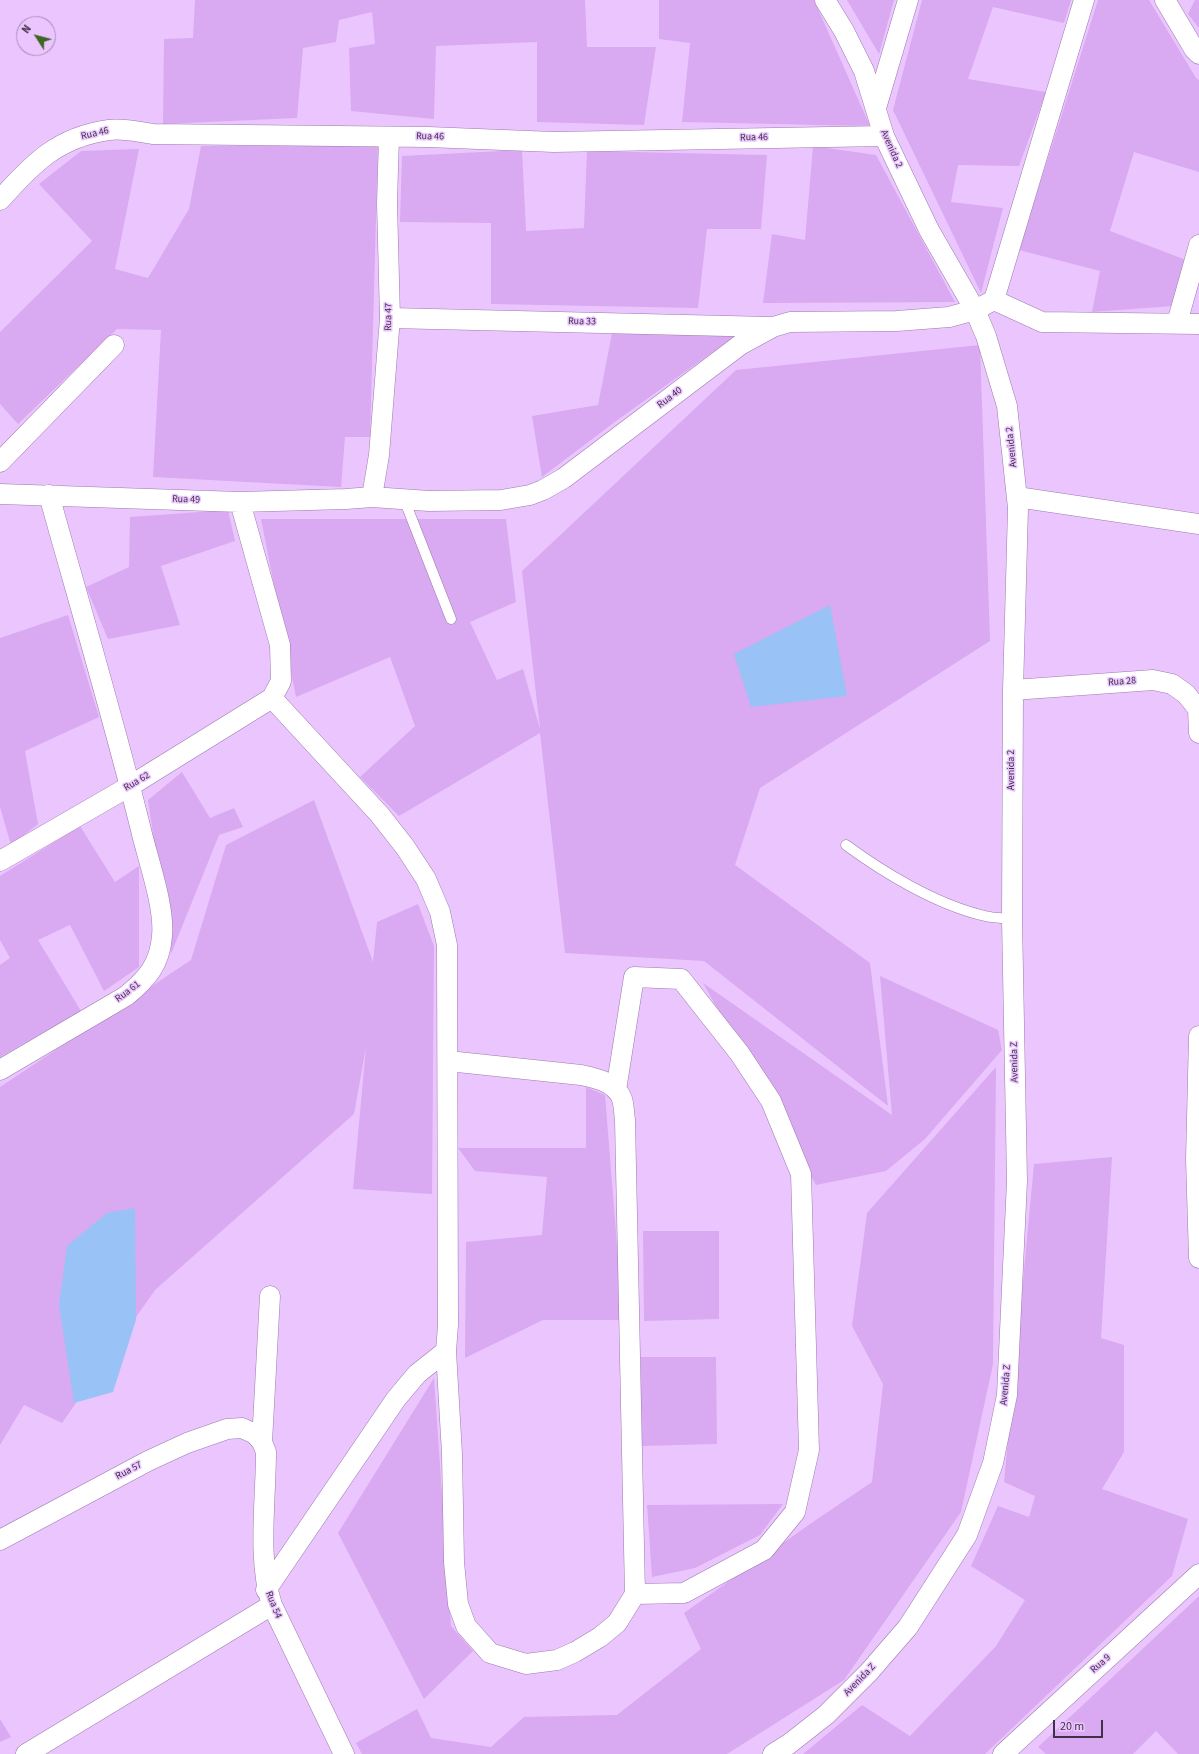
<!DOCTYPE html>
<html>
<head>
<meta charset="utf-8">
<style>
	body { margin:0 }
	#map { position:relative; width:1199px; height:1754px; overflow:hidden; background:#ebc6fe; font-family:"Source Sans 3",sans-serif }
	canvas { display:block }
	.north { position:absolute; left:16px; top:16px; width:40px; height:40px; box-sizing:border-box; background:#ebc6fe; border:1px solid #a78ab5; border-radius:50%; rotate:306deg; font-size:11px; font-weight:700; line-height:16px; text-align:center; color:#403148 }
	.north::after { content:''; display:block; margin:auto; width:14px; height:18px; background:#3e6621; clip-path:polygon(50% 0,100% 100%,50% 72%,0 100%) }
	.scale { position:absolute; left:1053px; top:1720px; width:50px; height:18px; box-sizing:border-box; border:2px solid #403148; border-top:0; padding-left:5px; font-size:12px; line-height:14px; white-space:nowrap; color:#403148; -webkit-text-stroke:3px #ebc6fe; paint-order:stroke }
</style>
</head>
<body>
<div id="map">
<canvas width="1199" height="1754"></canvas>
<div class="north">N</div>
<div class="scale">20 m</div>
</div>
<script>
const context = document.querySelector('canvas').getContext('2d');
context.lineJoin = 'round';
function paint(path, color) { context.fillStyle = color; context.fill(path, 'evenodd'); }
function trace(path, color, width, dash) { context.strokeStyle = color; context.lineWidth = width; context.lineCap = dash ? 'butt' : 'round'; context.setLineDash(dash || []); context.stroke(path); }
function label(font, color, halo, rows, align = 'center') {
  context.font = font + ' "Source Sans 3",sans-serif'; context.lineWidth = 3; context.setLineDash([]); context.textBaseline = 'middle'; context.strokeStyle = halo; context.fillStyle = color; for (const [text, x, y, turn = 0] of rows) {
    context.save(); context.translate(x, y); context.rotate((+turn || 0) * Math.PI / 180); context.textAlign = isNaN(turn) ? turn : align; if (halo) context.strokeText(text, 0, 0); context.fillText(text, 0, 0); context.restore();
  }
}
const green = new Path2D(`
	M 195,0 L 585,0 L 587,47 L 656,47 L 644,125 L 537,122 L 537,42 L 436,46 L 434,119 L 351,111 L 349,48 L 375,44 L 372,12 L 339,20 L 336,42 L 303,48 L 297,118 L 163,124 L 164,39 L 193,38 Z
	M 659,0 L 814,0 L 870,126 L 682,122 L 690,43 L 659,39 Z
	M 847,0 L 894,0 L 879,54 Z
	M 922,0 L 1071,0 L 1064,23 L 993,7 L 968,79 L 1046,92 L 1019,166 L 958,165 L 951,202 L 1003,208 L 981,293 L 893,110 Z
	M 1098,0 L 1149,0 L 1196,78 L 1199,80 L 1199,172 L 1134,152 L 1110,231 L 1186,260 L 1174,306 L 1092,312 L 1100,271 L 1019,250 Z
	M 1195,0 L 1199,0 L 1199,28 L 1188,14 Z
	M 378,145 L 370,437 L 345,437 L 341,487 L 153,477 L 161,330 L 117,329 L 18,424 L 0,404 L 0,332 L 92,241 L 39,184 L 81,151 L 139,149 L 115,269 L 148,278 L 189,209 L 201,146 Z
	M 813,146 L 876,155 L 955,302 L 763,303 L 772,234 L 805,240 Z
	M 522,150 L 526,231 L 584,228 L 587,151 L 767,155 L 761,229 L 707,229 L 698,308 L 491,304 L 491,223 L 400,222 L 402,156 Z
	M 612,333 L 738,334 L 616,421 L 542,477 L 532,416 L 598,405 Z
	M 980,345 L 990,641 L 760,788 L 735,865 L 870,963 L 888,1106 L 704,961 L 565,953 L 540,733 L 399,816 L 360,777 L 415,726 L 390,657 L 296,697 L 261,519 L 506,519 L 516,602 L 470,622 L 497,680 L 523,669 L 540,729 L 522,571 L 736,370 Z
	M 228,510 L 235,541 L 161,566 L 180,625 L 108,639 L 86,587 L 129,567 L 130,517 Z
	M 68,615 L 99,717 L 25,751 L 38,824 L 11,845 L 0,807 L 0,638 Z
	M 182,772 L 210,818 L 234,808 L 243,827 L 219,835 L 171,954 L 148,800 Z
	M 314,800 L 373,962 L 377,922 L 418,904 L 434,946 L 432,1194 L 353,1189 L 366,1047 L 354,1114 L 155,1290 L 62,1423 L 24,1405 L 0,1445 L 0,1087 L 191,960 L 226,845 Z
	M 80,826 L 115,882 L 139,866 L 139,967 L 104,991 L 70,925 L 38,940 L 81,1011 L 0,1057 L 0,965 L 10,958 L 0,940 L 0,876 Z
	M 880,976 L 998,1030 L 1002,1050 L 925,1139 L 886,1171 L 816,1185 L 703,983 L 892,1115 Z
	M 996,1067 L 993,1364 L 961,1512 L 844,1680 L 727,1754 L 362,1754 L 356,1743 L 417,1709 L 431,1738 L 491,1747 L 524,1717 L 617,1715 L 701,1649 L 684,1613 L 810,1524 L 872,1482 L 883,1384 L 852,1326 L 867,1213 Z
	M 586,1087 L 605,1095 L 623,1320 L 543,1320 L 465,1358 L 466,1242 L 542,1235 L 547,1177 L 475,1171 L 458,1148 L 586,1148 Z
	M 1112,1157 L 1101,1338 L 1124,1345 L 1124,1452 L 1102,1489 L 1188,1519 L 1172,1576 L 985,1754 L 803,1754 L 862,1705 L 910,1736 L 996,1646 L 1025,1600 L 971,1566 L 998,1506 L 1029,1517 L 1035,1496 L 1004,1482 L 1034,1164 Z
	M 643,1231 L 719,1231 L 719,1319 L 644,1321 Z
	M 641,1357 L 716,1357 L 717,1444 L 641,1446 Z
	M 434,1378 L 451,1626 L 473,1651 L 424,1699 L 338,1533 Z
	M 783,1504 L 760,1535 L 695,1568 L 652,1577 L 647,1505 Z
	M 1199,1596 L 1199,1754 L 1178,1754 L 1156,1731 L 1133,1754 L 1046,1754 L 1038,1747 Z
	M 0,1719 L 11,1737 L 0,1742 Z`);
const water = new Path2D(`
	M 830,605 L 847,696 L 751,707 L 734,654 Z
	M 135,1208 L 136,1320 L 113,1392 L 74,1403 L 59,1305 L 67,1246 L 107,1213 Z`);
const service = new Path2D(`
	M 404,499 L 451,619
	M 846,845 C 884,873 937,905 985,916 C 993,918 1003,918 1012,919`);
const minor = new Path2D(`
	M 1165,0 L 1194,49 L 1199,54
	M 876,108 L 908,0
	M 0,200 C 33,163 58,137 109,130 C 123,128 139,132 153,134 L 428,137 L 554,142 L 884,136
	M 994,300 L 1042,322 L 1199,324
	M 390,318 L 770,327
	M 1177,323 L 1199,245
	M 0,462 L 114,345
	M 0,494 L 240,502 L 346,499 L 372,497 L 429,501 L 501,500 L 530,495 L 543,490 L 564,478 L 740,345 L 773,327 L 790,322 L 897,321 L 949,317 L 975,310 L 994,300 L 1084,0
	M 372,497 L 379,455 L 390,318 L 387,203 L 389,137
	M 1017,497 L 1199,524
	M 1013,690 L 1153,680 L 1172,684 L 1186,694 L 1198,709 L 1199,733
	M 0,861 L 130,786 L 272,698 L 281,681 L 280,645 L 240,502
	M 1199,1036 L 1196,1159 L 1199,1258
	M 0,1070 L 126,996 C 147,979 160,964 162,936 C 165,907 148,860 141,830 C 113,717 80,606 49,495
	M 616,1090 L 634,977 L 681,979 L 740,1054 L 771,1101 L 801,1174 L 809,1450 L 795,1512 L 764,1550 L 684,1593 L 635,1594
	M 270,1296 L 262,1442 L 266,1452 C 266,1500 257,1560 272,1605 L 344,1754
	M 446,1351 L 452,1454 L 454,1562 L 458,1604 L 466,1626 L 490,1653 L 526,1664 L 557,1660 L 575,1652 L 600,1637 L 617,1623 L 635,1594 L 625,1120 C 624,1114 624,1105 622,1099 C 616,1082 595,1078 581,1075 L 448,1061
	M 0,1540 L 148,1461 L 187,1443 L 227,1429 L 242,1428 L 255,1434 L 262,1442
	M 266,1590 L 396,1399 L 417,1374 L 446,1351 L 448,1325 L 447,945 L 440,912 L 426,879 L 405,847 L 380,815 L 272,698
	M 26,1754 L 272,1605
	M 773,1754 L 789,1744 L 826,1715 L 869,1672 L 908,1627 L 967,1535 L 993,1463 L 1007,1395 L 1017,1181 L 1012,919 L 1013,690 L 1018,508 L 1007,406 L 986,336 L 975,310 L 929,230 L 884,136 L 864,71 L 844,31 L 825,0
	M 1003,1754 L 1199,1574`);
const streetNames = [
	["Rua 46",95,134,-13],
	["Rua 46",430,137,1],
	["Rua 46",754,138,-1],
	["Avenida 2",891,149,66],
	["Rua 47",389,317,-89],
	["Rua 33",582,322,1],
	["Rua 40",670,398,-37],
	["Avenida 2",1012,447,-96],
	["Rua 49",186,500,2],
	["Rua 28",1122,682,-4],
	["Avenida 2",1012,770,-90],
	["Rua 62",137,782,-31],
	["Rua 61",128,992,-37],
	["Avenida Z",1015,1062,-91],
	["Avenida Z",1006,1385,-85],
	["Rua 57",129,1471,-28],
	["Rua 54",273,1605,68],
	["Rua 9",1101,1664,-42],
	["Avenida Z",860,1680,-46]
];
paint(green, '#d9a9f1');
paint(water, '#99c3f7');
trace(service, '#9c79ad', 11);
trace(minor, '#9c79ad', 21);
trace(service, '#fff', 10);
trace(minor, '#fff', 20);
label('10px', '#403148', '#ebc6fe', streetNames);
</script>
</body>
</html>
